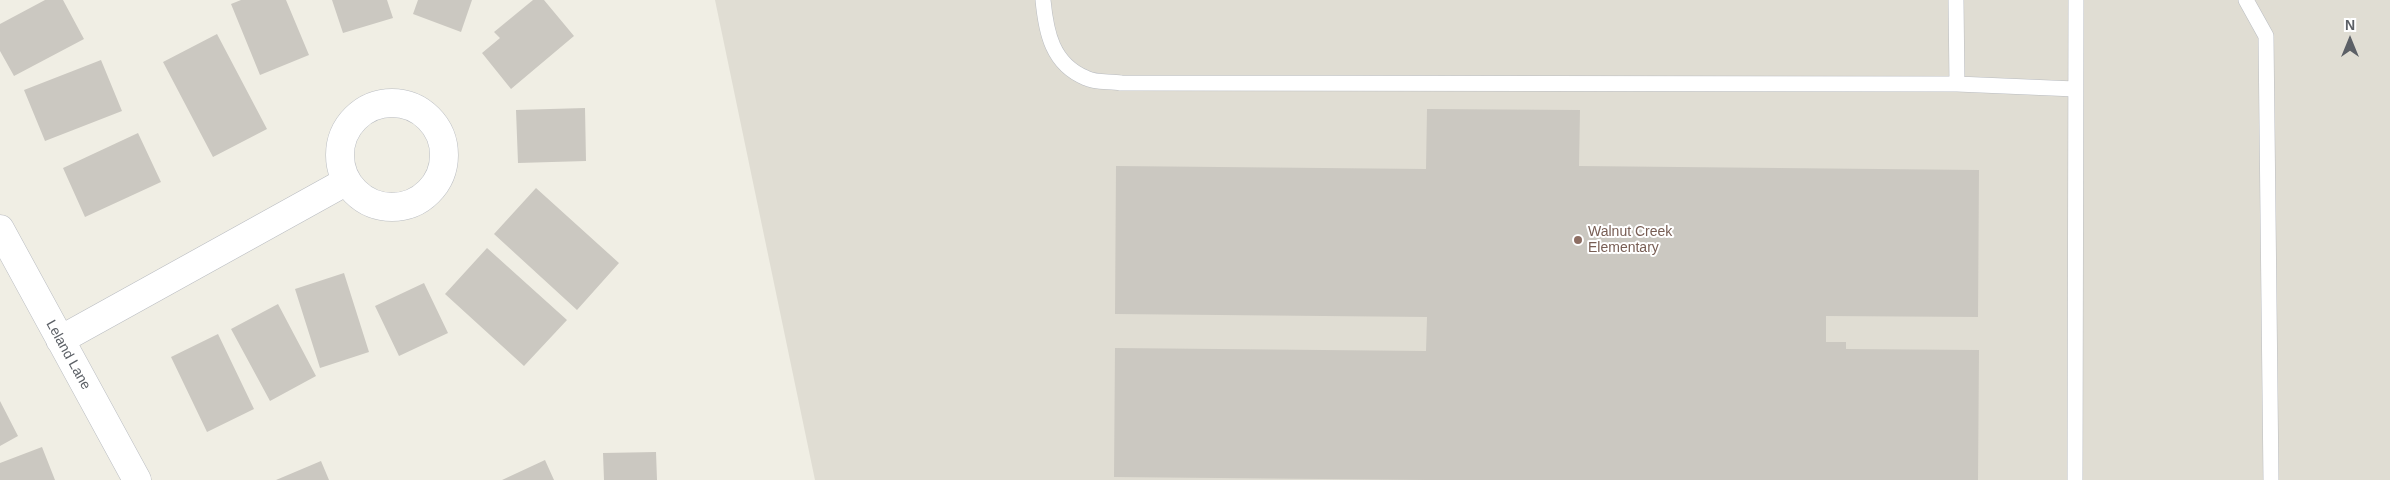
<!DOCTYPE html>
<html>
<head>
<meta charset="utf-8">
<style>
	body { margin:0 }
	#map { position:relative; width:2390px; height:480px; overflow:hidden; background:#f0eee4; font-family:Helvetica,sans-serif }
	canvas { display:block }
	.north { position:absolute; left:2325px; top:15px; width:50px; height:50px; -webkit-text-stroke:4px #fff; paint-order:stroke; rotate:0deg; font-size:14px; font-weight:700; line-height:20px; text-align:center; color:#5c6066 }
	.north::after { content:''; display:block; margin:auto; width:18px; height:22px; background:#5c6066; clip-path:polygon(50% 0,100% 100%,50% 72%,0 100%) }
</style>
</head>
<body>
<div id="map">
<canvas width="2390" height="480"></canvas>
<div class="north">N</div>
</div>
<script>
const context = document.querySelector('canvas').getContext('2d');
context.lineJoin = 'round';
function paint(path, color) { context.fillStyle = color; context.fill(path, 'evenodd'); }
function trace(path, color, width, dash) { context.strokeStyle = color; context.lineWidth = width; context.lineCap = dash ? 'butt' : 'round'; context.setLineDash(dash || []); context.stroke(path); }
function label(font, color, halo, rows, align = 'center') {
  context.font = font + ' Helvetica,sans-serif'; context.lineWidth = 4; context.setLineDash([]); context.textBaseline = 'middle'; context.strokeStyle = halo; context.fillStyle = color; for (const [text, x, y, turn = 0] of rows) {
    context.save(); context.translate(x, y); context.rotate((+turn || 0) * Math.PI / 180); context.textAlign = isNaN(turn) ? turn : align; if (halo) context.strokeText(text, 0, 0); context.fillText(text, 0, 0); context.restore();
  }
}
const education = new Path2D(`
	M 715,0 L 2390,0 L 2390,480 L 815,480 Z`);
const building = new Path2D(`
	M 45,0 L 63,0 L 84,39 L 14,76 L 0,51 L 0,24 Z
	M 241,0 L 286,0 L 309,55 L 260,75 L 231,4 Z
	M 332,0 L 387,0 L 393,18 L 343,33 Z
	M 418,0 L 472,0 L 461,32 L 413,14 Z
	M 533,0 L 544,0 L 574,36 L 511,89 L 482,53 L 500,38 L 494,32 Z
	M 217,34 L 267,129 L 213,157 L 163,62 Z
	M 101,60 L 122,111 L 45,141 L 24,90 Z
	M 585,108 L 586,161 L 518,163 L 516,110 Z
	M 1427,109 L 1580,110 L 1579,166 L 1979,170 L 1978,317 L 1826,316 L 1826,342 L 1846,342 L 1846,349 L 1979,350 L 1978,480 L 1426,480 L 1114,477 L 1115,348 L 1426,351 L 1427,317 L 1115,314 L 1116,166 L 1426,169 Z
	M 138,133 L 161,182 L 85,217 L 63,168 Z
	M 536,188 L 619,263 L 577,310 L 494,234 Z
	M 487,248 L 567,320 L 524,366 L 445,294 Z
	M 344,273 L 369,352 L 320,368 L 295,289 Z
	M 424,283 L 448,333 L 399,356 L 375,306 Z
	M 278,304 L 316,376 L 270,401 L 231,329 Z
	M 218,334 L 254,409 L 207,432 L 171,357 Z
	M 0,401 L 18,436 L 0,446 Z
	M 42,447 L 55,480 L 0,480 L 0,463 Z
	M 656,452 L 657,480 L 604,480 L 603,453 Z
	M 545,460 L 554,480 L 502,480 Z
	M 321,461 L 329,480 L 276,480 Z`);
const service = new Path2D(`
	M 1043,0 C 1046,32 1052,64 1086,78 C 1095,83 1110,81 1121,83 L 1957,84 L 2075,89
	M 1956,0 L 1957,84
	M 2246,0 L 2266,36 L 2271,480
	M 2075,480 L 2076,0`);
const minor = new Path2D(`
	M340 155a52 52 0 1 1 104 0a52 52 0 1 1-104 0Z
	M 0,229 L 137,480
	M 60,340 L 347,181`);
const markers = [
	[1578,240,5,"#8d6e63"]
];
const educationNames = [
	["Walnut Creek",1588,232],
	["Elementary",1588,248]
];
const streetNames = [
	["Leland Lane",68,355,61]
];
paint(education, '#e0ddd3');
paint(building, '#cbc8c1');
trace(service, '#b9bcc1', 16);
trace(minor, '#b9bcc1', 29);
trace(service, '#fff', 15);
trace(minor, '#fff', 28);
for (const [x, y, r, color] of markers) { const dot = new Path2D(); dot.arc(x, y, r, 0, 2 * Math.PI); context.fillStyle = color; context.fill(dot); trace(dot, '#fff', 2); }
label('14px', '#785e54', '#fff', educationNames, 'left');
label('14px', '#5c6066', '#fff', streetNames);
</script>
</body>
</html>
